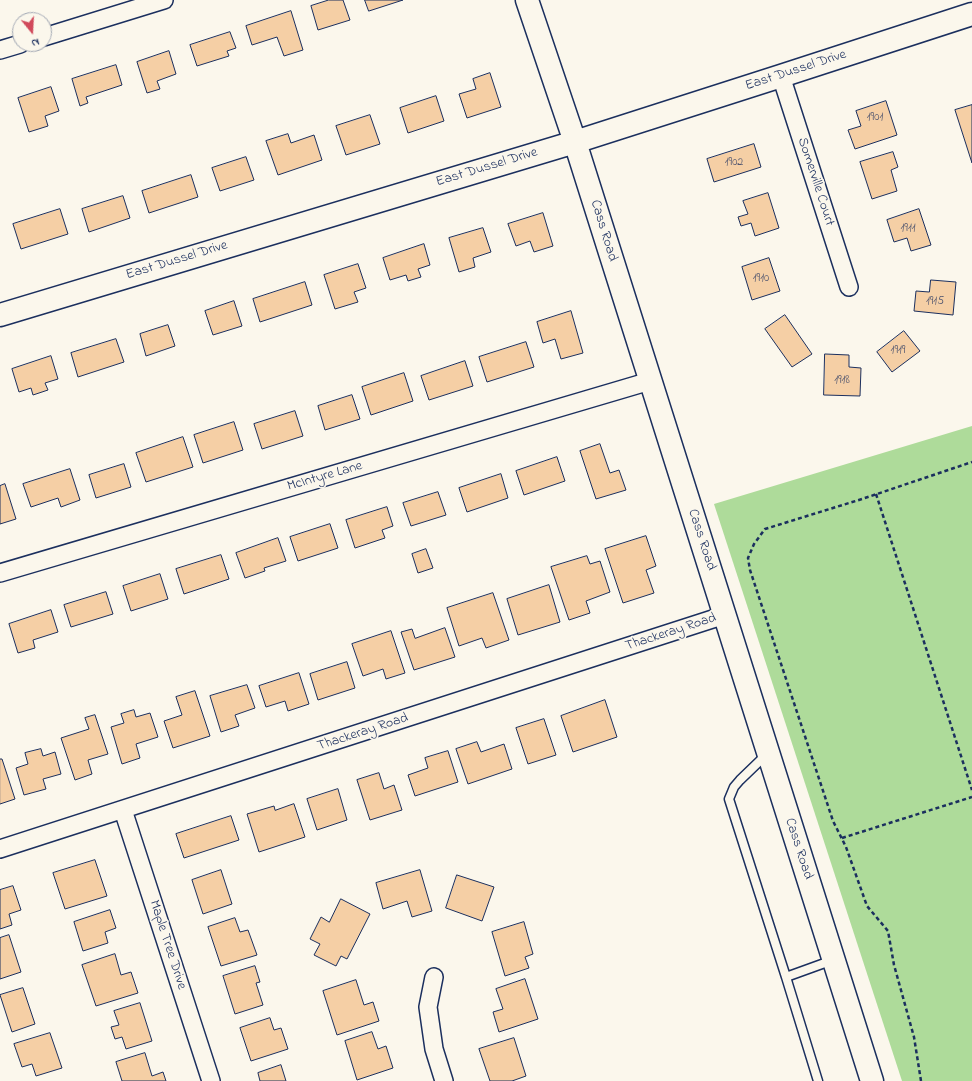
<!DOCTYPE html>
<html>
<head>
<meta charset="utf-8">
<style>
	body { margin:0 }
	#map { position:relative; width:972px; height:1081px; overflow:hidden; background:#fbf7ec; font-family:"Indie Flower",sans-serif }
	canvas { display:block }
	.north { position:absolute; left:12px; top:12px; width:40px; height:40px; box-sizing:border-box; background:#fbf7ec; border:1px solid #a1a7b3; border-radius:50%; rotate:162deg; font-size:11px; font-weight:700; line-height:16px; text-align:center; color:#1b2f5e }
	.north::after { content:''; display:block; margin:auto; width:14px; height:18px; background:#d1495b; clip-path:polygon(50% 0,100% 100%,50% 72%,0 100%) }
</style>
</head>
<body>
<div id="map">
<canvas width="972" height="1081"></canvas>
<div class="north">N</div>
</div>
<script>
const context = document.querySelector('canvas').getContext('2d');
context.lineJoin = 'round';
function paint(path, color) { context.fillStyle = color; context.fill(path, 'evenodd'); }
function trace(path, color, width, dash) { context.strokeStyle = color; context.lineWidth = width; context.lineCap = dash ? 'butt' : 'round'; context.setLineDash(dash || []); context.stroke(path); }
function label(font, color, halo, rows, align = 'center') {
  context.font = font + ' "Indie Flower",sans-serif'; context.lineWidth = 3.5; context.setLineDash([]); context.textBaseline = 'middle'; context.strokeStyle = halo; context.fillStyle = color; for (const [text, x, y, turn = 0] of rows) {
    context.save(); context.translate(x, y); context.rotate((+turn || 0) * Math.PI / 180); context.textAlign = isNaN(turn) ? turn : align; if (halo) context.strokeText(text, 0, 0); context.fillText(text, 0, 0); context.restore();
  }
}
const green = new Path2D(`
	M 972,426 L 972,1081 L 902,1081 L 714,504 Z`);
const building = new Path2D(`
	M 329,0 L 343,0 L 350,20 L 318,30 L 311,6 Z
	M 365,0 L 403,0 L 369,11 Z
	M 291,11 L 303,50 L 284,56 L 277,37 L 252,45 L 246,26 Z
	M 230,32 L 236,48 L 227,51 L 229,56 L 197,66 L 190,45 Z
	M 169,51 L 176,74 L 157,81 L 160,89 L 147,93 L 137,62 Z
	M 116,65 L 122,85 L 86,97 L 88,103 L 80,106 L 72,79 Z
	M 490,73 L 501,107 L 467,118 L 459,94 L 476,89 L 473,79 Z
	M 51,87 L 59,111 L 45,116 L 48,126 L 29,132 L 18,98 Z
	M 436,96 L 444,121 L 408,133 L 400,108 Z
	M 886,101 L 897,135 L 855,149 L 848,130 L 861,126 L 856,111 Z
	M 972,105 L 972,163 L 955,110 Z
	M 370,115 L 380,144 L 346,155 L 336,126 Z
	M 288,134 L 291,143 L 314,135 L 322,160 L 278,175 L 266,141 Z
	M 754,144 L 761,167 L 714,182 L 707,159 Z
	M 893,152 L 898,167 L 891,170 L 897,191 L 872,199 L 860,162 Z
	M 246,157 L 254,180 L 220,191 L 212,168 Z
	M 191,175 L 198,197 L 149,213 L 142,191 Z
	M 768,193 L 779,228 L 755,236 L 751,223 L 741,226 L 738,217 L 748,214 L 743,201 Z
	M 123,196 L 130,218 L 89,232 L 82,209 Z
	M 60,209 L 68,234 L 21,249 L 13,224 Z
	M 919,209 L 931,245 L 911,251 L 907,238 L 894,242 L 887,220 Z
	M 543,213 L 553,246 L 534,252 L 530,241 L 516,246 L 508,224 Z
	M 483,228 L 491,252 L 473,258 L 475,267 L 459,272 L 449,238 Z
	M 424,244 L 430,265 L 418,269 L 421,277 L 408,281 L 406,275 L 390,280 L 383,258 Z
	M 769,258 L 780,291 L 752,300 L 742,267 Z
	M 358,264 L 366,288 L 354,292 L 358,302 L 335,309 L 324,275 Z
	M 931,280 L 956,282 L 953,315 L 914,311 L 916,291 L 929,292 Z
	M 305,282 L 312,305 L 260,322 L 253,299 Z
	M 234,301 L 242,326 L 213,335 L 205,311 Z
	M 571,311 L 583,353 L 561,359 L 555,339 L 543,343 L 537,322 Z
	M 785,315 L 812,354 L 792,367 L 765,329 Z
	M 168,325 L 175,346 L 146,356 L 140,334 Z
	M 904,331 L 920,351 L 892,372 L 877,352 Z
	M 116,339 L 124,362 L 78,377 L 71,353 Z
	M 526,342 L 534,367 L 487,382 L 479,357 Z
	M 825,354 L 849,355 L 849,367 L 861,368 L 860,396 L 824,395 Z
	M 51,356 L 58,379 L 45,383 L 48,390 L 33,395 L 31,388 L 19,392 L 12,369 Z
	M 465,361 L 473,386 L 429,400 L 421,376 Z
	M 404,373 L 413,401 L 371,415 L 362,387 Z
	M 352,395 L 360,419 L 325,430 L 318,406 Z
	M 295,411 L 303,436 L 262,449 L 254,424 Z
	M 234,422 L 243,450 L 203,463 L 194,435 Z
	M 183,437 L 193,467 L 146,482 L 136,453 Z
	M 600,444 L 610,473 L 619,470 L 626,490 L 596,499 L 580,451 Z
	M 557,457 L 565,481 L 524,495 L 516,471 Z
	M 124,464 L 131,487 L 96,498 L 89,475 Z
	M 70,469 L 80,500 L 61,507 L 58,498 L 31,507 L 23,484 Z
	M 501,474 L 508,498 L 467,512 L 459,488 Z
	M 5,484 L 16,519 L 0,524 L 0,486 Z
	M 438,492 L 446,515 L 411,526 L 403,503 Z
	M 387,507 L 393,526 L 382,530 L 385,538 L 355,548 L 346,520 Z
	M 330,524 L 338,548 L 298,561 L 290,537 Z
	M 646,536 L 656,566 L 646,570 L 654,593 L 623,603 L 605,549 Z
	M 278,538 L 286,561 L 264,568 L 265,571 L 245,578 L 236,553 Z
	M 426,549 L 433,568 L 418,573 L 412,554 Z
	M 221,555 L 229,579 L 184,594 L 176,569 Z
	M 587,556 L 590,564 L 600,561 L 610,592 L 586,601 L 590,613 L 569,620 L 551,567 Z
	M 160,574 L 168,599 L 131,611 L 123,586 Z
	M 549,585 L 560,622 L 518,635 L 507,599 Z
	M 106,592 L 113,614 L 71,627 L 64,605 Z
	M 493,593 L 509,640 L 486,648 L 482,638 L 459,646 L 447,608 Z
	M 51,610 L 58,632 L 33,640 L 35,648 L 18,653 L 9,624 Z
	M 445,628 L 455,657 L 414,670 L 401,632 L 412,629 L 415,638 Z
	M 391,631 L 405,673 L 386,679 L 383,669 L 363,676 L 352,644 Z
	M 347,662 L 355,688 L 318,700 L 310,674 Z
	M 299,673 L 309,704 L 288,711 L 285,701 L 266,707 L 259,686 Z
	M 247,685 L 255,708 L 235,715 L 239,726 L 221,732 L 210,696 Z
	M 195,691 L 210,736 L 173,748 L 164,721 L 182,715 L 176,697 Z
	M 605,700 L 617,737 L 573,752 L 561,716 Z
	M 134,710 L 136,717 L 150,713 L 158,737 L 136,744 L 140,758 L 122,764 L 111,727 L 124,723 L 121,714 Z
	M 95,715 L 108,754 L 88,760 L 92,774 L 75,780 L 61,738 L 89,729 L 85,718 Z
	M 544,719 L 556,755 L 528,764 L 516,728 Z
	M 477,742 L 481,752 L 504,744 L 512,769 L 468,784 L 456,749 Z
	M 41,749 L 43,756 L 55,752 L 61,774 L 43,779 L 46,789 L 24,795 L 16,768 L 28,764 L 25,753 Z
	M 448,751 L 458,782 L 415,796 L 408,775 L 428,768 L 425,758 Z
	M 0,759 L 2,759 L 15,799 L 0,804 Z
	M 379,773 L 384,789 L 394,785 L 402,810 L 370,820 L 357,780 Z
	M 338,789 L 347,820 L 317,830 L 307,799 Z
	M 294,804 L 305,837 L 259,852 L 247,814 L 274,806 L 275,810 Z
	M 231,816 L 239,840 L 184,858 L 176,834 Z
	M 95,860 L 107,896 L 65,909 L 53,873 Z
	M 221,870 L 232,904 L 203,914 L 192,880 Z
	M 420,870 L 432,911 L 412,917 L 407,901 L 383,909 L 376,883 Z
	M 457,875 L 494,887 L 482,921 L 446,908 Z
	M 13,886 L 21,910 L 9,914 L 12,925 L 0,929 L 0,890 Z
	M 341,899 L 370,914 L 347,959 L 341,956 L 336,966 L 314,955 L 320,944 L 310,939 L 321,917 L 329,922 Z
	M 110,910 L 116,928 L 105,932 L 108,943 L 83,951 L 74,922 Z
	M 235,918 L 240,932 L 248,930 L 257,955 L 221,966 L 208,927 Z
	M 524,922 L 533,954 L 525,957 L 529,968 L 505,976 L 492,932 Z
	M 9,935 L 21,972 L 0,979 L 0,938 Z
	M 115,954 L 121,975 L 131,972 L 138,993 L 96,1006 L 82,965 Z
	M 255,966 L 260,982 L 256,983 L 263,1005 L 235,1014 L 223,976 Z
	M 525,979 L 538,1019 L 499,1032 L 493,1012 L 503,1009 L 496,989 Z
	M 356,980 L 364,1005 L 373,1002 L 379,1021 L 337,1035 L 323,991 Z
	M 23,988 L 35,1024 L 12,1032 L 0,995 Z
	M 140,1003 L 152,1041 L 126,1049 L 122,1037 L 115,1039 L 111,1027 L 119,1025 L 114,1011 Z
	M 270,1018 L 274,1030 L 281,1028 L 288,1049 L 251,1061 L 240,1028 Z
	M 372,1032 L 378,1049 L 386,1046 L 393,1068 L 357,1080 L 345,1041 Z
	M 50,1033 L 62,1068 L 36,1076 L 32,1064 L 22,1067 L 14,1044 Z
	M 514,1038 L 526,1076 L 512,1081 L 490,1081 L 479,1049 Z
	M 145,1053 L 152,1076 L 163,1072 L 166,1081 L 122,1081 L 116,1062 Z
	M 281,1065 L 286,1081 L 260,1081 L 258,1073 Z`);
const path = new Path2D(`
	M 876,494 L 972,790
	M 842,838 L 972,797
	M 921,1081 L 914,1037 L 894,965 L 888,931 L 867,906 L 846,847 L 833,821 L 750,570 L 748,558 L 754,544 L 765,529 L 862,499 L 972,462`);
const lane = new Path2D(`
	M 767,754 L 740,780 L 734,787 L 729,799 L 786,977 L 833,960
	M 786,977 L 818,1081`);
const street = new Path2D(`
	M 44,37 L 164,0
	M 0,50 L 20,44
	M 781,76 L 849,287
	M 0,573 L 650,381
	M 123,810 L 211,1081
	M 0,849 L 725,615
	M 434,977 L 428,1007 L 434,1049 L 444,1081`);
const secondary = new Path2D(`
	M 527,0 L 575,142 L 872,1081
	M 0,315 L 575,142 L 781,76 L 972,14`);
const numberNames = [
	["1901",875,118],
	["1902",734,163],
	["1911",908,229],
	["1910",761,279],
	["1915",935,302],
	["1919",898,351],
	["1918",842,381]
];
const streetNames = [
	["East Dussel Drive",796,71,-18],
	["East Dussel Drive",487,168,-17],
	["Somerville Court",815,182,72],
	["Cass Road",603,231,73],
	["East Dussel Drive",177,261,-17],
	["McIntyre Lane",325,477,-16],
	["Cass Road",701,540,72],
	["Thackeray Road",671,633,-18],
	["Thackeray Road",363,733,-18],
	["Cass Road",798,849,72],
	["Maple Tree Drive",167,945,72]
];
paint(green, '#aedb9a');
paint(building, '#f5cfa5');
trace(building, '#1b2f5e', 1);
trace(lane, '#1b2f5e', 11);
trace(street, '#1b2f5e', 20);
trace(secondary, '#1b2f5e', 25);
trace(path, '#1b2f5e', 2.5, [4, 3]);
trace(lane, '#fbf7ec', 8);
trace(street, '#fbf7ec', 17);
trace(secondary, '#fbf7ec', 22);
label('12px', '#525770', null, numberNames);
label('14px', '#1b2f5e', '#fbf7ec', streetNames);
</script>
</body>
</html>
